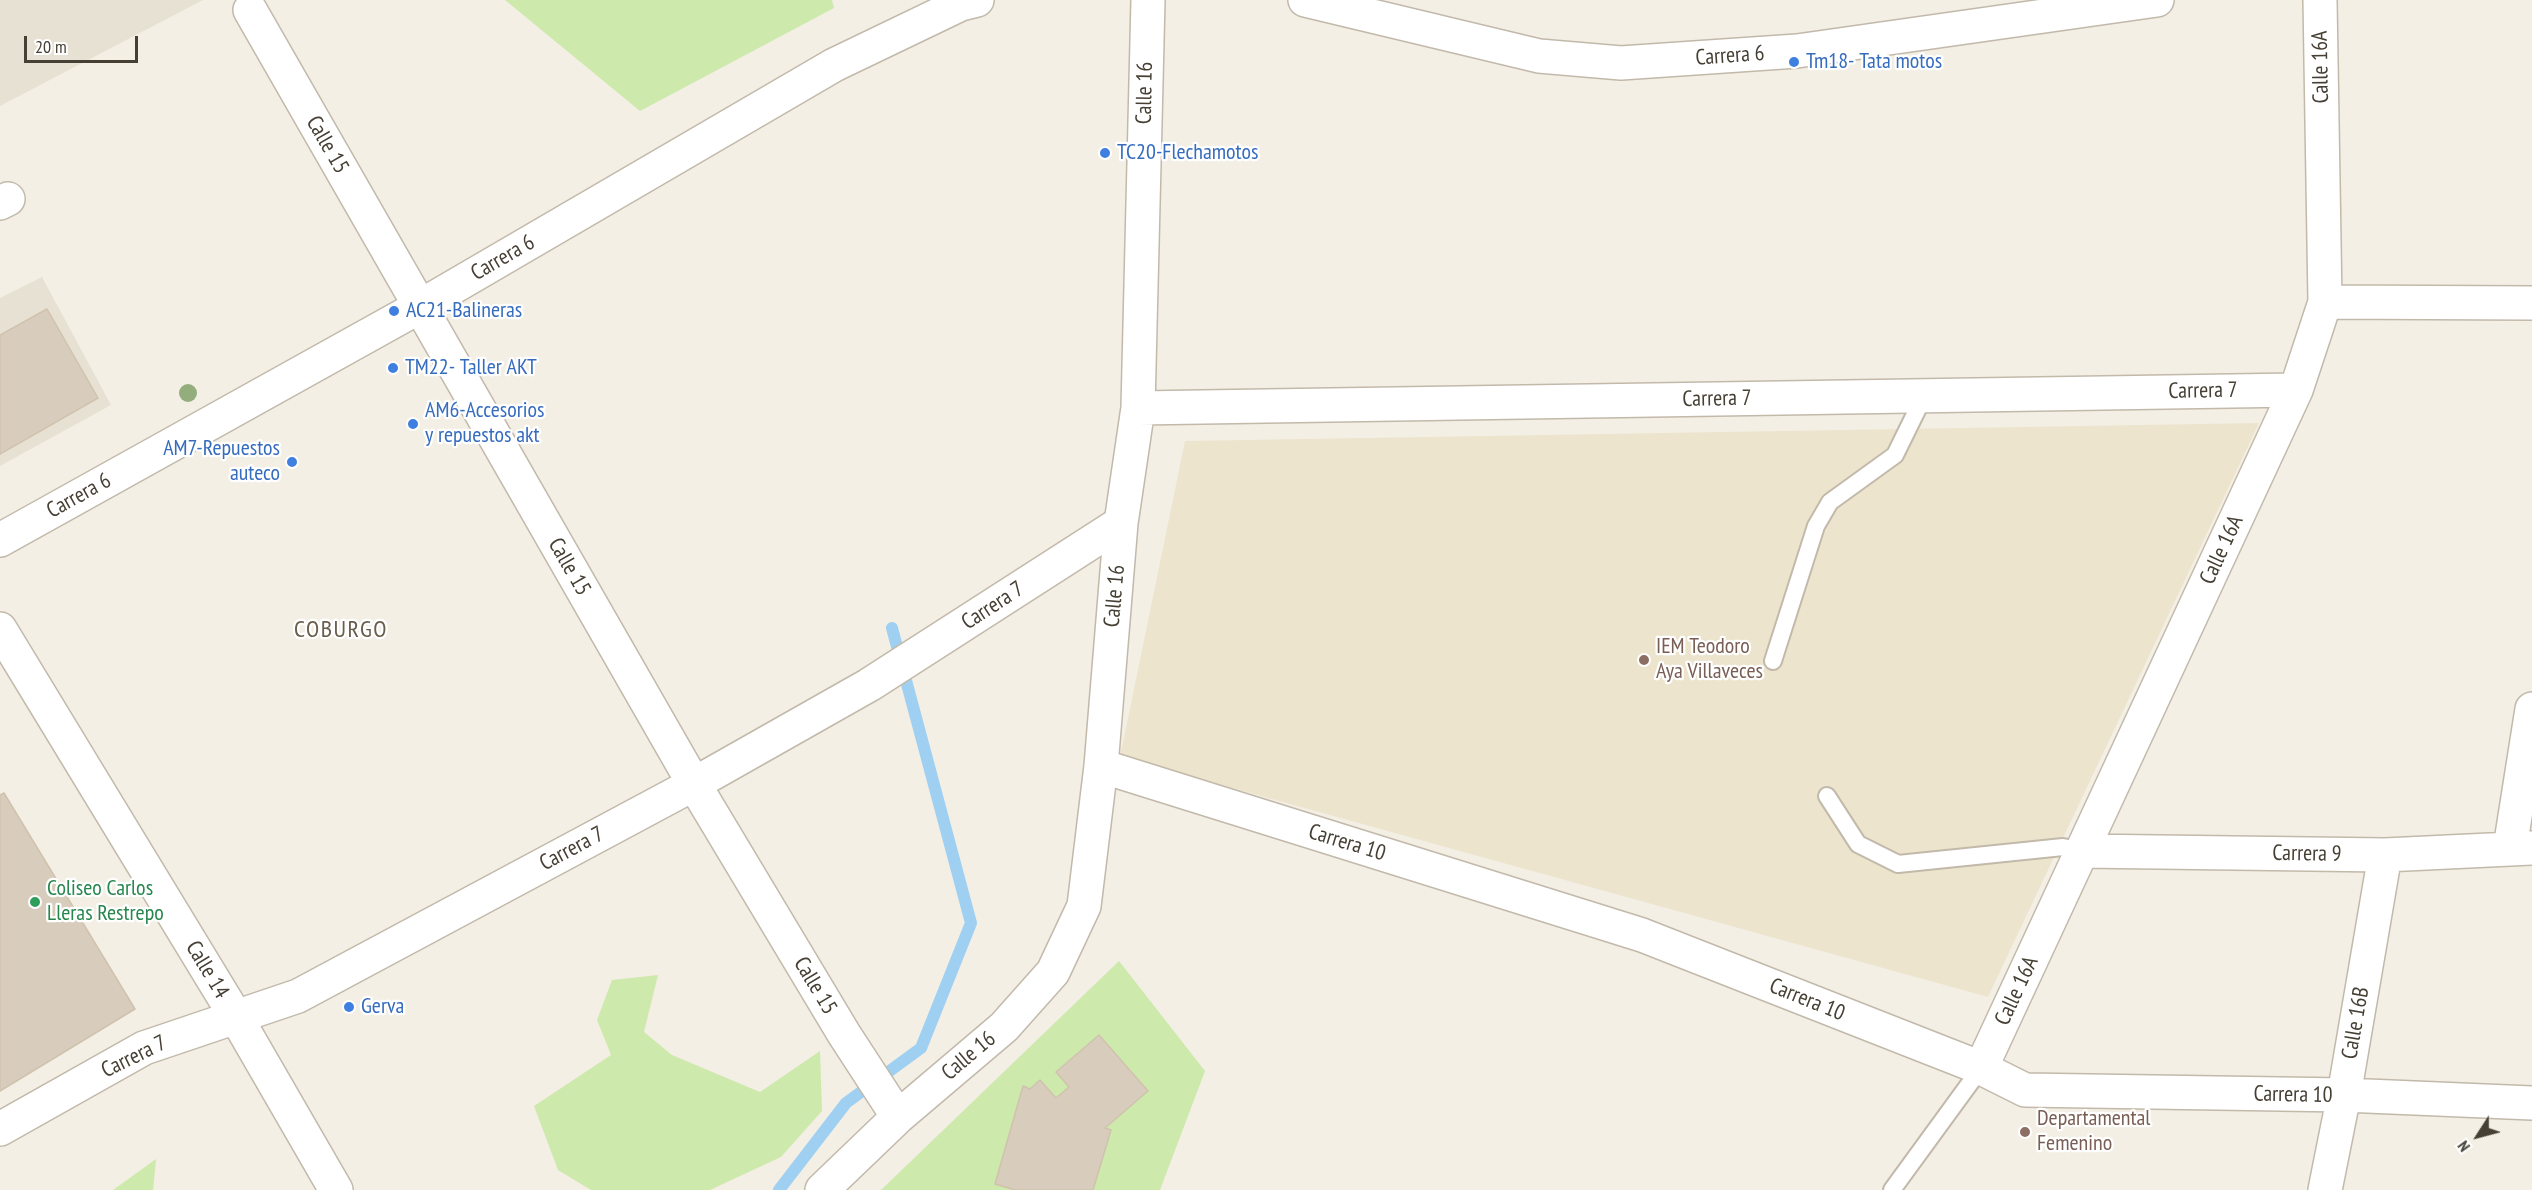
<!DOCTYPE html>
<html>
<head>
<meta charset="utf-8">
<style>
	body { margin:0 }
	#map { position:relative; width:2532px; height:1190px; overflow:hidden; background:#f3efe5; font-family:"PT Sans Narrow",sans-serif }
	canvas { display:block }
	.north { position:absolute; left:2448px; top:1106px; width:60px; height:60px; -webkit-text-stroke:4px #fff; paint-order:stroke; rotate:234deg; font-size:16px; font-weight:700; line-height:24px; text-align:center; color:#453f34 }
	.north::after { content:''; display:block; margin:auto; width:21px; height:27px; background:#453f34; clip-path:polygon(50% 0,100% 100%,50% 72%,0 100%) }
	.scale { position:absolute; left:24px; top:36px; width:114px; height:27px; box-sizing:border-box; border:3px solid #453f34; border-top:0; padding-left:8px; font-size:18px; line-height:21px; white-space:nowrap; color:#453f34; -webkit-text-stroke:4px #fff; paint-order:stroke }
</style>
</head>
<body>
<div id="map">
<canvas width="2532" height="1190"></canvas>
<div class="north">N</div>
<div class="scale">20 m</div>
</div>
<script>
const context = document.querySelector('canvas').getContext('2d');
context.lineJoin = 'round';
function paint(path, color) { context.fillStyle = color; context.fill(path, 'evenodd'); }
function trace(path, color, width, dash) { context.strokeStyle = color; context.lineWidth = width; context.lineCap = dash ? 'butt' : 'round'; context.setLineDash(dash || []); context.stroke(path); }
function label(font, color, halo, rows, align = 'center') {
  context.font = font + ' "PT Sans Narrow",sans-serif'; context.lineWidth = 4.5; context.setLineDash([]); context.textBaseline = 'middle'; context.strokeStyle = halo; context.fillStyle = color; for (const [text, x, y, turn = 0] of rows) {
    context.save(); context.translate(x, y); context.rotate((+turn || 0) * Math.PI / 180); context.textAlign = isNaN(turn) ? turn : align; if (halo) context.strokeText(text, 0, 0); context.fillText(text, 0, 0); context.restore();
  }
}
const residential = new Path2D(`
	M 0,0 L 203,0 L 0,106 Z
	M 42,277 L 111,405 L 0,466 L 0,298 Z`);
const education = new Path2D(`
	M 2259,423 L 1988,997 L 1120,757 L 1185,441 Z`);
const green = new Path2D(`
	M 505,0 L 832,0 L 834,8 L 640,111 Z
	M 1119,961 L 1205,1071 L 1160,1190 L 881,1190 Z
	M 658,975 L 644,1032 L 672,1055 L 760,1092 L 820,1051 L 822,1111 L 781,1157 L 710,1190 L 591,1190 L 558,1170 L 534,1106 L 611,1055 L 597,1020 L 612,980 Z
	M 156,1159 L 153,1190 L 113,1190 Z`);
const stream = new Path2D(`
	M 779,1190 L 846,1103 L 921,1048 L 971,923 L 892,628`);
const building = new Path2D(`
	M 47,309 L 98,398 L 0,454 L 0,335 Z
	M 4,793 L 135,1009 L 0,1091 L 0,795 Z
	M 1099,1035 L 1148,1091 L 1105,1128 L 1111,1130 L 1093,1190 L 1015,1190 L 995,1184 L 1023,1086 L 1030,1089 L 1040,1080 L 1056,1098 L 1069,1087 L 1056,1072 Z`);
const service = new Path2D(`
	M 1773,661 L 1816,526 L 1830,502 L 1895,455 L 1924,396
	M 1827,796 L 1858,844 L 1898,864 L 2063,847 L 2082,851
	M 1892,1190 L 1981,1068`);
const minor = new Path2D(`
	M 250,10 L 694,784 L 844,1034 L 898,1117
	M 0,203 L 8,199
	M 2325,302 L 2532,303
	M 1138,408 L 2296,390
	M 0,629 L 236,1017 L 336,1190
	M 1101,766 L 1642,935 L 1981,1068 L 2025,1090 L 2344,1095 L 2532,1103
	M 2510,848 L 2532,709
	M 2082,851 L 2385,855 L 2532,848
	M 1981,1068 L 2296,390 L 2325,302 L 2320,0
	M 0,1129 L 144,1048 L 298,996 L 694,784 L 869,685 L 1121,523
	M 822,1190 L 898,1117 L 1004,1027 L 1053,972 L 1084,906 L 1101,766 L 1121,523 L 1138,408 L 1148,0
	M 2325,1190 L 2344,1095 L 2385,855`);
const tertiary = new Path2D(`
	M 1305,0 L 1539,56 L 1621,63 L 1797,51 L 2157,0
	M 0,540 L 419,307 L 834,65 L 961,4 L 977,0`);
const trees = [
	[188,393]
];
const markers = [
	[1794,62,6,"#3f7fe0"],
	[1105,153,6,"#3f7fe0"],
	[394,311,6,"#3f7fe0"],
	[393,368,6,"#3f7fe0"],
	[413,424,6,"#3f7fe0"],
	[292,462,6,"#3f7fe0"],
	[1644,660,6,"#8d6e63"],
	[35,902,6,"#2e9e5b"],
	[349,1007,6,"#3f7fe0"],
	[2025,1132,6,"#8d6e63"]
];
const streetNames = [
	["Carrera 6",1730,56,-4],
	["Calle 16A",2321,67,-91],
	["Calle 16",1145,93,-89],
	["Calle 15",327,145,60],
	["Carrera 6",503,258,-30],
	["Carrera 7",2203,391,-1],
	["Carrera 7",1717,399,-1],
	["Carrera 6",79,496,-29],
	["Calle 16A",2222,550,-65],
	["Calle 15",569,567,60],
	["Calle 16",1115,596,-85],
	["Carrera 7",993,606,-33],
	["Carrera 10",1347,843,17],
	["Carrera 7",572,849,-28],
	["Carrera 9",2307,854,1],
	["Calle 14",207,970,59],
	["Calle 15",815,986,59],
	["Calle 16A",2017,991,-65],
	["Carrera 10",1807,1000,22],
	["Calle 16B",2356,1023,-80],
	["Calle 16",969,1056,-40],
	["Carrera 7",134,1057,-26],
	["Carrera 10",2293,1095,1]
];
const shopNames = [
	["Tm18- Tata motos",1806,62],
	["TC20-Flechamotos",1117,153],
	["AC21-Balineras",406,311],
	["TM22- Taller AKT",405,368],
	["AM6-Accesorios",425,411],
	["y repuestos akt",425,436],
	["AM7-Repuestos",280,449,"right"],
	["auteco",280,474,"right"],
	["Gerva",361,1007]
];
const educationNames = [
	["IEM Teodoro",1656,647],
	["Aya Villaveces",1656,672],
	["Departamental",2037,1119],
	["Femenino",2037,1144]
];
const leisureNames = [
	["Coliseo Carlos",47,889],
	["Lleras Restrepo",47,914]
];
const neighbourhoodNames = [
	["COBURGO",341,630]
];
paint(residential, '#e7e1d3');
paint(education, '#ede4ce');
paint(green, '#cde9ac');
trace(stream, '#9fd0f2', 12);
paint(building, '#d8cdbd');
trace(building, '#d0c2ad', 1.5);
trace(service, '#c2b9aa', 20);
trace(minor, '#c2b9aa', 36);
trace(tertiary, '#c2b9aa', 36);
trace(service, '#fff', 16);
trace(minor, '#fff', 33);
trace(tertiary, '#fff', 33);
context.fillStyle = '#93ae7c';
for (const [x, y] of trees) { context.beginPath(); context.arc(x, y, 9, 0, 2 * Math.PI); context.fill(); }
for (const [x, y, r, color] of markers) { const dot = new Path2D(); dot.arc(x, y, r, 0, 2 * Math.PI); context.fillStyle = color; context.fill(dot); trace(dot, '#fff', 2); }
label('22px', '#453f34', '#fff', streetNames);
label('22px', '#366cbe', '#fff', shopNames, 'left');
label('22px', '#785e54', '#fff', educationNames, 'left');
label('22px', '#27864d', '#fff', leisureNames, 'left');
context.letterSpacing = '1.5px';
label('24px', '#695d4b', '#fff', neighbourhoodNames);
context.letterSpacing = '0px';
</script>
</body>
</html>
